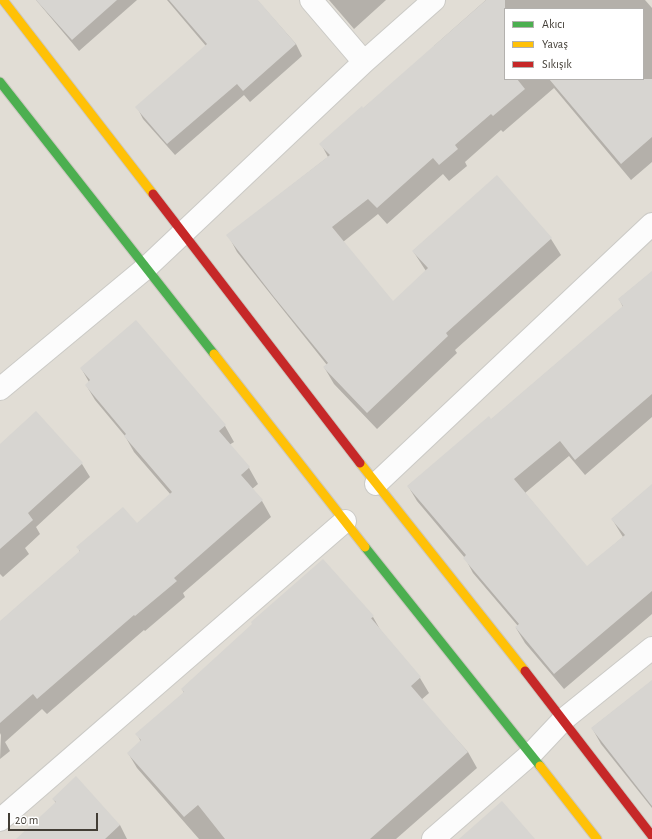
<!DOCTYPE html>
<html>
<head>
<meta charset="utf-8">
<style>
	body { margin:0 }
	#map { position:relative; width:652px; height:839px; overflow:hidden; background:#edece8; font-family:"Alegreya Sans",sans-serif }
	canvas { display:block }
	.legend { position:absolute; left:504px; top:8px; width:140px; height:72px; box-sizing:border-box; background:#fff; border:1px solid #b3b1ae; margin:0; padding:5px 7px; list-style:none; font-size:12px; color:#423d35 }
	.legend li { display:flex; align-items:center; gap:8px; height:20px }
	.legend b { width:20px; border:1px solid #b3b1ae }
	.scale { position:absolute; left:8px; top:813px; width:90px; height:18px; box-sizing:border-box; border:2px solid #423d35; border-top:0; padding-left:5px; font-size:12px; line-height:14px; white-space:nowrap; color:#423d35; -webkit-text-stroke:3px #fff; paint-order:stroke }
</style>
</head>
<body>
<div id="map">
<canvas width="652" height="839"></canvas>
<ul class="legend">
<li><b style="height:5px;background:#4caf50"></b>Akıcı</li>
<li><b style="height:5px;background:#ffc107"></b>Yavaş</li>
<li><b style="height:5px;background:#c62828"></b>Sıkışık</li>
</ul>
<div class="scale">20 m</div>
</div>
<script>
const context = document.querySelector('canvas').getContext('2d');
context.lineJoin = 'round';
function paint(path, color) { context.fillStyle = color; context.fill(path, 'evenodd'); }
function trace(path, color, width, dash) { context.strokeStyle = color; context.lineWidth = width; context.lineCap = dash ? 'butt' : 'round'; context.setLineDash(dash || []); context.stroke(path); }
const residential = new Path2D(`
	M 0,0 L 652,0 L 652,839 L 0,839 ZM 505,9 L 643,9 L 643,79 L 505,79 Z`);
const shadow = new Path2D(`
	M 36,0 L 137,0 L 79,51 Z
	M 167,0 L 257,0 L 296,44 L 302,56 L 250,102 L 244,95 L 175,155 L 143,119 L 137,107 L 206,46 Z
	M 329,0 L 386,0 L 354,29 Z
	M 486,0 L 645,0 L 652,8 L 652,162 L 631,180 L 554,88 L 503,132 L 501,130 L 465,162 L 467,166 L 449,181 L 443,174 L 387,224 L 378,214 L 343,242 L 393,303 L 426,271 L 413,251 L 497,177 L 551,239 L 561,255 L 455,350 L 457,353 L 377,429 L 334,384 L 324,367 L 327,365 L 237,252 L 228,235 L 328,157 L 321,144 L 435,48 L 434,46 ZM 505,9 L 643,9 L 643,79 L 505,79 Z
	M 652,272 L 652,417 L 585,475 L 569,456 L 525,493 L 587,568 L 623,537 L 612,519 L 652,485 L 652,614 L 564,689 L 525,643 L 516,628 L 518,626 L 473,573 L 465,558 L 417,501 L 408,486 L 491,420 L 623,307 L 619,299 Z
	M 81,368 L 225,426 L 234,442 L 229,445 L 249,468 L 258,484 L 252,489 L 262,501 L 271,517 L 183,593 L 185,597 L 145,631 L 144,630 L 47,714 L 42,709 L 5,742 L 10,751 L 0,759 L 1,736 L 1,733 L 0,735 L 0,622 L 80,552 L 78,547 L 137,524 L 171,495 L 134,452 L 125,436 L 95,400 L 86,385 L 89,382 Z
	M 0,446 L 82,464 L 90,477 L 36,527 L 40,534 L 25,548 L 29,554 L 3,577 L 0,574 Z
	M 373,617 L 381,631 L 420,678 L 429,693 L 421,700 L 468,752 L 477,768 L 396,839 L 199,839 L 137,768 L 128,753 L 141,742 L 137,734 L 184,693 L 182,689 Z
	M 652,681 L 652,808 L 601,744 L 592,728 Z
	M 53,799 L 120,825 L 127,839 L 30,839 L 56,803 Z`);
const building = new Path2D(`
	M 36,0 L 117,0 L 72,40 Z
	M 169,0 L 258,0 L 296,44 L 243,91 L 237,84 L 167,144 L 135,107 L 207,44 Z
	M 486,0 L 505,0 L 505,79 L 517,79 L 525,89 L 493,116 L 491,114 L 455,145 L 458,149 L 439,165 L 433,158 L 377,208 L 368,199 L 332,227 L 393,301 L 428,268 L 412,251 L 497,175 L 552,238 L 446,333 L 448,336 L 367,413 L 323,367 L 328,363 L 274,297 L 226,235 L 330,155 L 319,144 L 362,106 L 363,108 Z
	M 549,79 L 652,79 L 652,137 L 621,164 Z
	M 652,271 L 652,394 L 575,460 L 560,441 L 514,479 L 587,566 L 625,535 L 611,519 L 652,484 L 652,591 L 554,674 L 515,627 L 519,624 L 463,558 L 466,555 L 407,486 L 489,416 L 491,419 L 623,306 L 618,299 Z
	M 136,320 L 226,425 L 219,431 L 250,467 L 241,475 L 263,500 L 174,578 L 177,581 L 135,616 L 134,615 L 37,699 L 33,694 L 0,723 L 0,621 L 80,551 L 76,547 L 123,507 L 137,523 L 172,492 L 124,436 L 126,434 L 85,385 L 90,380 L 80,368 Z
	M 36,411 L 83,463 L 28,513 L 33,520 L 0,549 L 0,444 Z
	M 323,559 L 374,616 L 371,618 L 421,677 L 411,686 L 468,752 L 370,839 L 225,839 L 198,805 L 184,817 L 127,753 L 141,740 L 135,734 L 184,692 L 181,689 L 252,624 L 251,622 Z
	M 652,680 L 652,806 L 591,728 Z
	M 76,776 L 120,825 L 105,839 L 16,839 L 56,802 L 52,799 Z
	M 502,801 L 535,839 L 459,839 Z`);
const street = new Path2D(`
	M 311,0 L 364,62
	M 0,389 L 147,267 L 364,62 L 434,0
	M 376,484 L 652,224
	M 0,820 L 345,521
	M 433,839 L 532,753 L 564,719 L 652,648`);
const fast = new Path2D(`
	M 0,82 L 214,354
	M 365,547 L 540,766`);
const slow = new Path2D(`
	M 3,0 L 153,194
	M 214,354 L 365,547
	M 360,463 L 525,671
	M 540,766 L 597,839`);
const jam = new Path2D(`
	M 153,194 L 360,463
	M 525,671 L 652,836`);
paint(residential, '#e1ddd5');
paint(shadow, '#0003');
paint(building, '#d7d5d1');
trace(street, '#cbcac6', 24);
trace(fast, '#ccc8c0', 11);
trace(slow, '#ccc8c0', 11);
trace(jam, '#ccc8c0', 11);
trace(street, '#fcfcfc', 22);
trace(fast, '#4caf50', 9);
trace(slow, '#ffc107', 9);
trace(jam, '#c62828', 9);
</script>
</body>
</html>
